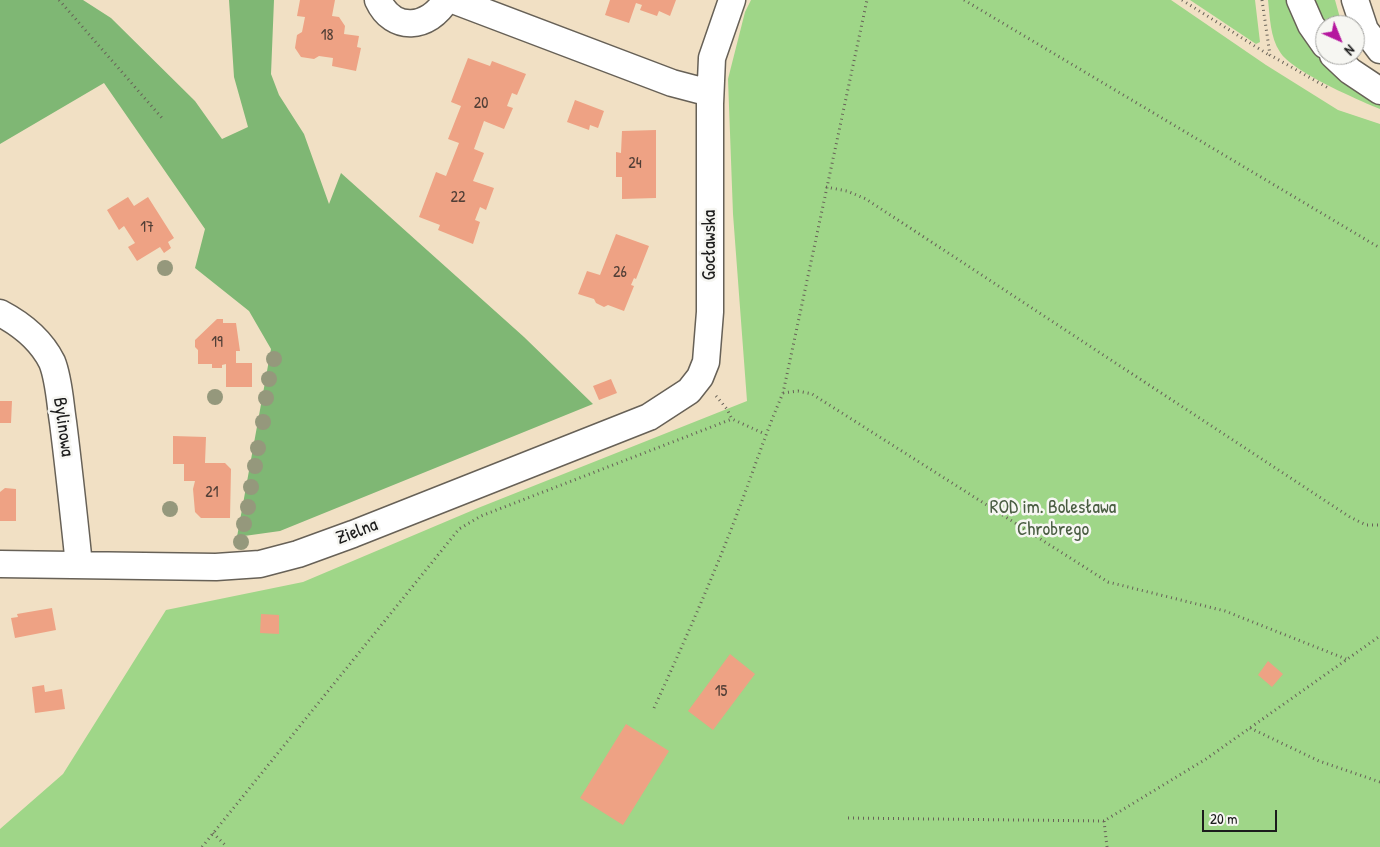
<!DOCTYPE html>
<html>
<head>
<meta charset="utf-8">
<style>
	body { margin:0 }
	#map { position:relative; width:1380px; height:847px; overflow:hidden; background:#f1e0c4; font-family:"Patrick Hand",sans-serif }
	canvas { display:block }
	.north { position:absolute; left:1315px; top:15px; width:50px; height:50px; box-sizing:border-box; background:#f6f6f2; border:1px solid #9f9f9c; border-radius:50%; rotate:136deg; font-size:14px; font-weight:700; line-height:20px; text-align:center; color:#1c1c1c }
	.north::after { content:''; display:block; margin:auto; width:18px; height:22px; background:#b5179e; clip-path:polygon(50% 0,100% 100%,50% 72%,0 100%) }
	.scale { position:absolute; left:1202px; top:810px; width:75px; height:22px; box-sizing:border-box; border:2px solid #1c1c1c; border-top:0; padding-left:6px; font-size:15px; line-height:18px; white-space:nowrap; color:#1c1c1c; -webkit-text-stroke:4px #f6f6f2; paint-order:stroke }
</style>
</head>
<body>
<div id="map">
<canvas width="1380" height="847"></canvas>
<div class="north">N</div>
<div class="scale">20 m</div>
</div>
<script>
const context = document.querySelector('canvas').getContext('2d');
context.lineJoin = 'round';
function paint(path, color) { context.fillStyle = color; context.fill(path, 'evenodd'); }
function trace(path, color, width, dash) { context.strokeStyle = color; context.lineWidth = width; context.lineCap = dash ? 'butt' : 'round'; context.setLineDash(dash || []); context.stroke(path); }
function label(font, color, halo, rows, align = 'center') {
  context.font = font + ' "Patrick Hand",sans-serif'; context.lineWidth = 5; context.setLineDash([]); context.textBaseline = 'middle'; context.strokeStyle = halo; context.fillStyle = color; for (const [text, x, y, turn = 0] of rows) {
    context.save(); context.translate(x, y); context.rotate((+turn || 0) * Math.PI / 180); context.textAlign = isNaN(turn) ? turn : align; if (halo) context.strokeText(text, 0, 0); context.fillText(text, 0, 0); context.restore();
  }
}
const green = new Path2D(`
	M 751,0 L 1171,0 L 1266,65 L 1338,110 L 1380,124 L 1380,847 L 0,847 L 0,829 L 63,774 L 166,610 L 303,582 L 478,508 L 747,401 L 733,214 L 728,79 L 745,12 Z
	M 1190,0 L 1255,0 L 1260,42 L 1256,44 Z
	M 1268,0 L 1291,0 L 1380,100 L 1380,109 C 1358,100 1291,71 1280,52 C 1270,37 1270,17 1268,0 Z
	M 1311,0 L 1335,0 L 1342,25 L 1325,25 Z`);
const forest = new Path2D(`
	M 0,0 L 83,0 L 111,18 L 195,101 L 222,139 L 248,127 L 234,77 L 229,0 L 274,0 L 271,74 L 279,95 L 304,134 L 329,204 L 341,173 L 524,337 L 593,404 L 280,531 L 237,537 L 271,349 L 249,311 L 195,268 L 205,229 L 104,83 L 0,144 Z`);
const building = new Path2D(`
	M 300,0 L 335,0 L 332,16 L 339,17 L 345,26 L 344,34 L 359,36 L 357,47 L 361,48 L 356,71 L 332,66 L 333,58 L 319,56 L 314,59 L 301,57 L 295,48 L 297,35 L 302,32 L 305,17 L 297,16 Z
	M 610,0 L 676,0 L 670,16 L 659,11 L 657,16 L 640,10 L 642,5 L 636,3 L 629,23 L 605,15 Z
	M 468,58 L 490,66 L 492,61 L 526,74 L 517,95 L 512,93 L 507,106 L 513,108 L 504,129 L 484,121 L 474,149 L 484,153 L 473,181 L 494,188 L 486,210 L 480,207 L 475,220 L 480,222 L 473,244 L 438,230 L 440,225 L 419,217 L 436,172 L 446,176 L 459,143 L 448,139 L 461,106 L 451,102 Z
	M 575,100 L 604,111 L 598,128 L 590,125 L 589,130 L 567,122 Z
	M 656,130 L 656,198 L 622,199 L 622,177 L 616,177 L 616,152 L 621,153 L 622,131 Z
	M 128,197 L 134,206 L 148,197 L 174,238 L 168,242 L 171,248 L 164,253 L 160,247 L 137,261 L 128,247 L 135,243 L 124,226 L 119,230 L 107,210 Z
	M 616,234 L 649,246 L 636,279 L 634,278 L 631,285 L 634,286 L 624,311 L 608,305 L 604,307 L 596,303 L 594,299 L 578,294 L 587,271 L 600,275 Z
	M 217,319 L 223,319 L 223,323 L 236,323 L 240,351 L 236,351 L 236,363 L 252,363 L 252,387 L 226,387 L 226,364 L 222,365 L 222,368 L 212,368 L 212,364 L 198,364 L 198,350 L 195,347 L 195,340 Z
	M 611,379 L 617,393 L 599,400 L 593,386 Z
	M 0,401 L 12,401 L 11,423 L 0,423 Z
	M 173,436 L 206,437 L 205,463 L 225,463 L 231,469 L 230,518 L 201,518 L 195,512 L 193,489 L 195,481 L 184,481 L 184,464 L 173,464 Z
	M 5,488 L 16,489 L 16,521 L 0,521 L 0,492 Z
	M 52,608 L 56,630 L 15,638 L 11,618 L 18,617 L 17,614 Z
	M 261,614 L 279,615 L 279,634 L 260,633 Z
	M 730,654 L 755,674 L 713,730 L 688,711 Z
	M 1268,661 L 1283,674 L 1272,687 L 1258,675 Z
	M 44,685 L 45,692 L 62,689 L 65,709 L 35,713 L 32,687 Z
	M 626,724 L 669,751 L 623,825 L 580,798 Z`);
const path = new Path2D(`
	M 59,0 L 162,118
	M 964,0 L 1380,248
	M 1182,0 L 1269,55
	M 1262,0 L 1270,55 L 1330,89
	M 826,187 L 847,191 L 866,199 L 1350,517 L 1366,525 L 1380,525
	M 783,393 L 798,391 L 812,394 L 1108,582 L 1225,611 L 1346,659
	M 716,396 L 727,409 L 732,419 L 765,434
	M 654,708 C 687,636 719,564 746,490 C 758,457 769,425 783,393 L 867,0
	M 1250,728 L 1319,761 L 1380,782
	M 848,818 L 1104,821
	M 213,833 L 227,847
	M 202,847 L 459,529 L 481,516 L 732,419
	M 1107,847 L 1104,821 L 1206,759 L 1380,636`);
const minor = new Path2D(`
	M 378,0 C 393,33 429,29 446,0
	M 453,0 L 672,83 L 710,93
	M 1300,0 L 1311,25 L 1325,45
	M 1355,0 L 1365,30 L 1380,50
	M 1333,55 L 1350,71 L 1380,91
	M 0,313 C 21,324 41,340 52,362 C 59,379 60,403 63,422 C 69,469 74,517 79,565
	M 0,564 L 216,567 L 260,564 L 298,554 L 353,534 L 649,417 L 689,391 L 700,377 L 706,362 L 710,312 L 710,104 L 712,58 L 732,0`);
const trees = [
	[165,268],
	[274,359],
	[269,379],
	[215,397],
	[266,398],
	[263,422],
	[258,448],
	[255,466],
	[251,487],
	[248,507],
	[170,509],
	[244,524],
	[241,542]
];
const numberNames = [
	["18",327,36],
	["20",481,104],
	["24",635,164],
	["22",458,198],
	["17",147,228],
	["26",620,273],
	["19",217,343],
	["21",212,493],
	["15",721,692]
];
const streetNames = [
	["Gocławska",710,245,-90],
	["Bylinowa",63,427,82],
	["Zielna",357,532,-21]
];
const parkNames = [
	["ROD im. Bolesława",1053,508],
	["Chrobrego",1053,530]
];
paint(green, '#9fd688');
paint(forest, '#7fb774');
paint(building, '#eea284');
trace(minor, '#676157', 29);
trace(path, '#676157', 3, [1, 4]);
trace(minor, '#fff', 26);
context.fillStyle = '#95987c';
for (const [x, y] of trees) { context.beginPath(); context.arc(x, y, 8, 0, 2 * Math.PI); context.fill(); }
label('16px', '#503e36', null, numberNames);
label('19px', '#1c1c1c', '#f6f6f2', streetNames);
label('19px', '#4a5d42', '#f6f6f2', parkNames);
</script>
</body>
</html>
